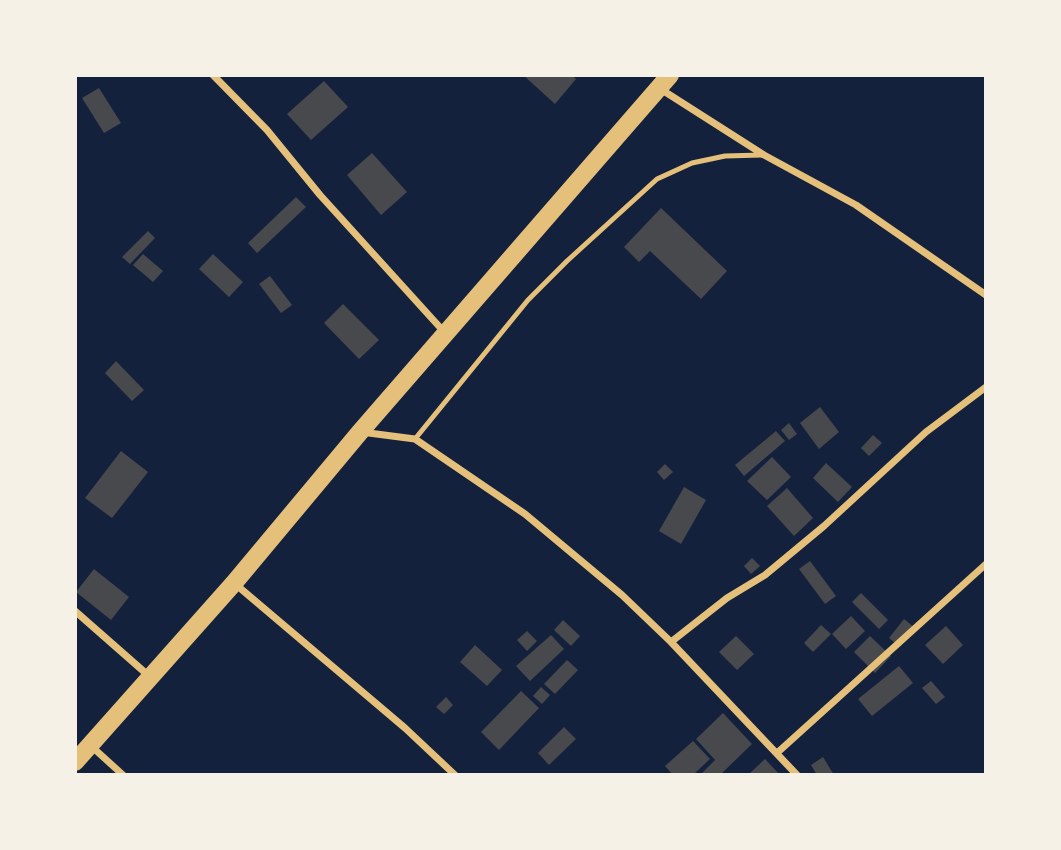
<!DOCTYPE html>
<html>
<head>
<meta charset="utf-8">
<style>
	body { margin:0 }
	#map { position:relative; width:1061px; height:850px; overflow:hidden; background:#14213d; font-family:Lora,serif }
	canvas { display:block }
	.frame { position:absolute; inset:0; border:77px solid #f6f1e7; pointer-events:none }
</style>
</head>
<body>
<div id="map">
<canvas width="1061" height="850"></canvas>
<div class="frame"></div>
</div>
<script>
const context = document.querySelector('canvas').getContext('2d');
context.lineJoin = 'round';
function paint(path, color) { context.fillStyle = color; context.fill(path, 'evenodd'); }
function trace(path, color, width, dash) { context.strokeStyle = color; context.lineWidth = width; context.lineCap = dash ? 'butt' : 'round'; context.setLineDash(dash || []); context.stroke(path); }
const building = new Path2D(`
	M 523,75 L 572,75 L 576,79 L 555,104 Z
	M 324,81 L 348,107 L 311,140 L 287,114 Z
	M 99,88 L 121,123 L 104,133 L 82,98 Z
	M 372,153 L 407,192 L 381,215 L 347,175 Z
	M 296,197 L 306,207 L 257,253 L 248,243 Z
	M 661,208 L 727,271 L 701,299 L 650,251 L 639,262 L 624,247 Z
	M 148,231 L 155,238 L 130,264 L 122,257 Z
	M 143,254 L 163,271 L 153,282 L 133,265 Z
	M 213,254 L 243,282 L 229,297 L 199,269 Z
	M 270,276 L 292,305 L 281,313 L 259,284 Z
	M 343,304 L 379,340 L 359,359 L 324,323 Z
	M 116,361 L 144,390 L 132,401 L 105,373 Z
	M 820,407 L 839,432 L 819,449 L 800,423 Z
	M 789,423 L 797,434 L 789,440 L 781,430 Z
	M 776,431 L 785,441 L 744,476 L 735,465 Z
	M 873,435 L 882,443 L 869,456 L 861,448 Z
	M 121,451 L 148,472 L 112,518 L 85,498 Z
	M 772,457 L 791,477 L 767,500 L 747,481 Z
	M 826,463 L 852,487 L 838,502 L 813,478 Z
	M 665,464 L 673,472 L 664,480 L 657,472 Z
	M 684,487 L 706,500 L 681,544 L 659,531 Z
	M 787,488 L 813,518 L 794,536 L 767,506 Z
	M 752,558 L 760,566 L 751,574 L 744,566 Z
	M 810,561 L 836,596 L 825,604 L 799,569 Z
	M 94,569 L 129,597 L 111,620 L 76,592 Z
	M 861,593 L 888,620 L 879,629 L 852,602 Z
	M 851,616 L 865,631 L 846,649 L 832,634 Z
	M 904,619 L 915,628 L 900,647 L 889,638 Z
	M 563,620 L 580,636 L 571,646 L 554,630 Z
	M 821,625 L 831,634 L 813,652 L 804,643 Z
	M 946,626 L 963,645 L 943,664 L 925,645 Z
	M 527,631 L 537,641 L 527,651 L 517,640 Z
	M 551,635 L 564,649 L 530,681 L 516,666 Z
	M 736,636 L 754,654 L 737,670 L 719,652 Z
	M 870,636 L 891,656 L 875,673 L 854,652 Z
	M 475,645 L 502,670 L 487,686 L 460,662 Z
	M 567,660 L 578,670 L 555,694 L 544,684 Z
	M 899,666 L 913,683 L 872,716 L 858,699 Z
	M 931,681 L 945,697 L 936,704 L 922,688 Z
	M 541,687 L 550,695 L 542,704 L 533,696 Z
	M 521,691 L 539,708 L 499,750 L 481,732 Z
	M 446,697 L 453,705 L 444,714 L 436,707 Z
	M 723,713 L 752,744 L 720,775 L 700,775 L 715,760 L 696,739 Z
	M 564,727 L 576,739 L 549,765 L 538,753 Z
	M 693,741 L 710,759 L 693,775 L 673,775 L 665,766 Z
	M 823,757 L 834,775 L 817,775 L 811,765 Z
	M 765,759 L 780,775 L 752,775 L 750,773 Z`);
const service = new Path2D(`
	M 415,439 L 528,300 L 567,261 L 657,179 L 692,163 L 725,156 L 762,155`);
const minor = new Path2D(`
	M 213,75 L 267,130 L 320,195 L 446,334
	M 659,88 L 764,155 L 856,205 L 986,295
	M 361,432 L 415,439 L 525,514 L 622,595 L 671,642 L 797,775
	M 234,583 L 405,728 L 455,775
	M 75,611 L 149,676
	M 671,642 L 727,598 L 765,575 L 824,526 L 926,432 L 986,387
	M 90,745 L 123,775
	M 777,753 L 986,564`);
const primary = new Path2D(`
	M 75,762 L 234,583 L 360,432 L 670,75`);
paint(building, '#48494c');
trace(service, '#e5c07b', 5);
trace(minor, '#e5c07b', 7);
trace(primary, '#e5c07b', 18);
</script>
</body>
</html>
